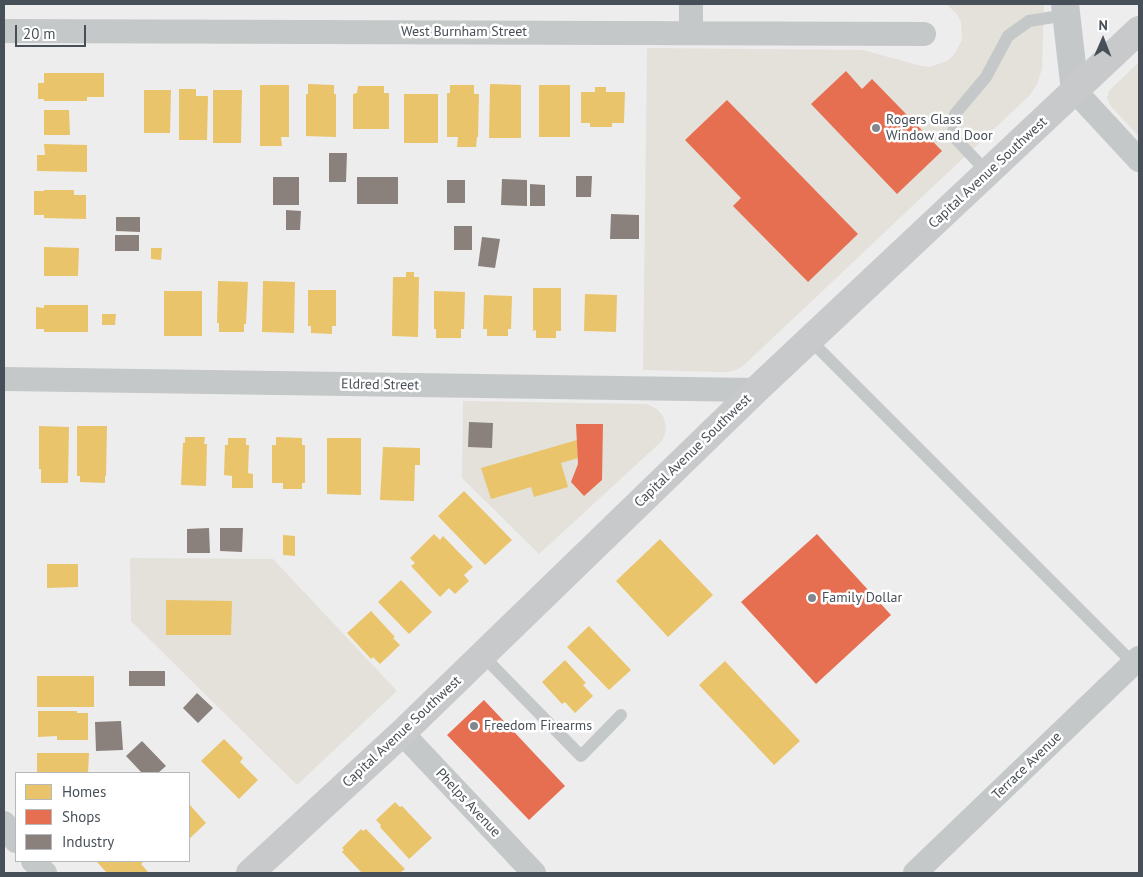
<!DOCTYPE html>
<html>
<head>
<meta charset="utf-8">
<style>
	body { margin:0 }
	#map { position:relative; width:1143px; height:877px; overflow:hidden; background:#eeeded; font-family:"PT Sans",sans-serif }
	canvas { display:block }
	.frame { position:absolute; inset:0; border:5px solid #475058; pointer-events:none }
	.legend { position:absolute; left:15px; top:772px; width:175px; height:90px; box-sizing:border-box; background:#fff; border:1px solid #b5b9bc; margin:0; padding:6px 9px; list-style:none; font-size:15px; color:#475058 }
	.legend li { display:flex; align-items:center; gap:10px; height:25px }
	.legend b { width:25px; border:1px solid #b5b9bc }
	.north { position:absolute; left:1078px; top:15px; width:50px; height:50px; -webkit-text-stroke:4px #fff; paint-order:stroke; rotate:1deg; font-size:14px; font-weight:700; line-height:20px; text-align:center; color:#475058 }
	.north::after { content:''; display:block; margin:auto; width:18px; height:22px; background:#475058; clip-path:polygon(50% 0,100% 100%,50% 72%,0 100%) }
	.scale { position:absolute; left:15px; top:25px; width:71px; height:22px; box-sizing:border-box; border:2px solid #475058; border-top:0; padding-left:6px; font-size:15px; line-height:18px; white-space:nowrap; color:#475058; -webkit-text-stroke:4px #fff; paint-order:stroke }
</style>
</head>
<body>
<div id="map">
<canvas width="1143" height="877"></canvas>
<div class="frame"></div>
<ul class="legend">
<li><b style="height:14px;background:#e9c46a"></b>Homes</li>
<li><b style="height:14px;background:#e76f51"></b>Shops</li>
<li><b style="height:14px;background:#8a817c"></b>Industry</li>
</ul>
<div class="north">N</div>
<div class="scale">20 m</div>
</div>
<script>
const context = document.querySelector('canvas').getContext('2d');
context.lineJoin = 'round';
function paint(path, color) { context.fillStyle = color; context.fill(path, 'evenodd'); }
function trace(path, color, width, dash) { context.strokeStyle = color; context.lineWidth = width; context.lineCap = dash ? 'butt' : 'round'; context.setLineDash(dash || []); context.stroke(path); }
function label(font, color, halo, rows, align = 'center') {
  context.font = font + ' "PT Sans",sans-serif'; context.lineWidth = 5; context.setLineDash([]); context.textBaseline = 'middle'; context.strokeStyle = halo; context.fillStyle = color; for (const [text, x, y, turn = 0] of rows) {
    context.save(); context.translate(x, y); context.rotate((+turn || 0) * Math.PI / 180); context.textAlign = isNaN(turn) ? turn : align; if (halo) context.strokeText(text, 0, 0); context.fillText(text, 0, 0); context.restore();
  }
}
const commercial = new Path2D(`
	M 946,4 L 1044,4 L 1042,69 L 1037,84 L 1030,95 L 742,367 L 733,371 L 724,372 L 643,370 L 647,48 L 863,50 L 921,66 L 930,67 L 947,61 L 954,55 L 962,40 L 961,22 L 957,14 Z
	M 1139,62 L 1139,137 L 1110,105 L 1107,98 L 1109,91 Z
	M 463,401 L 647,404 L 657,409 L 663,416 L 666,426 L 665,434 L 662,441 L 539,554 L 462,478 Z
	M 130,558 L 273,559 L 397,691 L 297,785 L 131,621 Z`);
const homes = new Path2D(`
	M 44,73 L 104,73 L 104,97 L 87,97 L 87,101 L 44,101 L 44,99 L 38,99 L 38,83 L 44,83 Z
	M 308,84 L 334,85 L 334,94 L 336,94 L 336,137 L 306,136 L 306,94 L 308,94 Z
	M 490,84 L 521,85 L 521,138 L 489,138 Z
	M 260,85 L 289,85 L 289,137 L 281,137 L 282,146 L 260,146 Z
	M 450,85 L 474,85 L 474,94 L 479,94 L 478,137 L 477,137 L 476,147 L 457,147 L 458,137 L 447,137 L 447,93 L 450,93 Z
	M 539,85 L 570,85 L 570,137 L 539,137 Z
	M 358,86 L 384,86 L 384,93 L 389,93 L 389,129 L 353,129 L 353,94 L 357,93 Z
	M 595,87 L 606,87 L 606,92 L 625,92 L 624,123 L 612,123 L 612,127 L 590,127 L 590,123 L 581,123 L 581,92 L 595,92 Z
	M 179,89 L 196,89 L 196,96 L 208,96 L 207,140 L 179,140 Z
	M 144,90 L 171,90 L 170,133 L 144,133 Z
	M 213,90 L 242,90 L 241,143 L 213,143 Z
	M 404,94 L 438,94 L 438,143 L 404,143 Z
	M 44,110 L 69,110 L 70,135 L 44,135 Z
	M 44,144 L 87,145 L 87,172 L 37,171 L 37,155 L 45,155 Z
	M 44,190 L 74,190 L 74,195 L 86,195 L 86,219 L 44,218 L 44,215 L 34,215 L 34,191 L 44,191 Z
	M 44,247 L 79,248 L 78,276 L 44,276 Z
	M 151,248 L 162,248 L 161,260 L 151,259 Z
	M 406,272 L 414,272 L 414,277 L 419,277 L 418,337 L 392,336 L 393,277 L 406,277 Z
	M 218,281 L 248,282 L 246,324 L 244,324 L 244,332 L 219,332 L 219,323 L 217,323 Z
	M 263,281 L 295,282 L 294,333 L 262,332 Z
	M 533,288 L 561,288 L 561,331 L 556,331 L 556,338 L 536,338 L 536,330 L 533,331 Z
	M 308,290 L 336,290 L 336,326 L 332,326 L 332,334 L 311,333 L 311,326 L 308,326 Z
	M 164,291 L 202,291 L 202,336 L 164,336 Z
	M 434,291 L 465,292 L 464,329 L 461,329 L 461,338 L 436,338 L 436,329 L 434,329 Z
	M 585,294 L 617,295 L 616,332 L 584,331 Z
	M 484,295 L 512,296 L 511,329 L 508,329 L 508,336 L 487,336 L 487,329 L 483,329 Z
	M 44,305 L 88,305 L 88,332 L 44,332 L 44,329 L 36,329 L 36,307 L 44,308 Z
	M 102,314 L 116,314 L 115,325 L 102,325 Z
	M 39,426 L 69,427 L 68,483 L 41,483 L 41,469 L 39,469 Z
	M 77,426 L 107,426 L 106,476 L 105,476 L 105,483 L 80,482 L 80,476 L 77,476 Z
	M 185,437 L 205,437 L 204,444 L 207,444 L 206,486 L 181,485 L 183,443 L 185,443 Z
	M 276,437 L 302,438 L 302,445 L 305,445 L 305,483 L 302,483 L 302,489 L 283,489 L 283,483 L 272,483 L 272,445 L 276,445 Z
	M 228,438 L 246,438 L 246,445 L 249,445 L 248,473 L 253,474 L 253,488 L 232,488 L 232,476 L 224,475 L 225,445 L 228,445 Z
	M 327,438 L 361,438 L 361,495 L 327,494 Z
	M 577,440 L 578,458 L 561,463 L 568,487 L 534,497 L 531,487 L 491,499 L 481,468 Z
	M 383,447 L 420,448 L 420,465 L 415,465 L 414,501 L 380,500 Z
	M 464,491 L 512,540 L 485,565 L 438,516 Z
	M 434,534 L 440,540 L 443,536 L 473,567 L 464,575 L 469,581 L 455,594 L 449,588 L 440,597 L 411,566 L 415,563 L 410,558 Z
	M 283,535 L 295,536 L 295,556 L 283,555 Z
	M 660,539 L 713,595 L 668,637 L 616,581 Z
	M 47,564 L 78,564 L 78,587 L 47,588 Z
	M 401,580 L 432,612 L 409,634 L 378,602 Z
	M 166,600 L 232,601 L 231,635 L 166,635 Z
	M 371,611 L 395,637 L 393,638 L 400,645 L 380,664 L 373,657 L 371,659 L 347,633 Z
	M 589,626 L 631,670 L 609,690 L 567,647 Z
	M 565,660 L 586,683 L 583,685 L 593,696 L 575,713 L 565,702 L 562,704 L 542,682 Z
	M 725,661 L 800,741 L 774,765 L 699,685 Z
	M 37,676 L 94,676 L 94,707 L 37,707 Z
	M 38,711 L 77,711 L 77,713 L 88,713 L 88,740 L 57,740 L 57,736 L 38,737 Z
	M 224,739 L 243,758 L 240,762 L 258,780 L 239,799 L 201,761 Z
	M 37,753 L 89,753 L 88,773 L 37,773 Z
	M 395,802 L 400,807 L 402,806 L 432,838 L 409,859 L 380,827 L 381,825 L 376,820 Z
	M 189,804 L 206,823 L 189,839 Z
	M 361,829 L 363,831 L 366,829 L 405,869 L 400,873 L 362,873 L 342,852 L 344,850 L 342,848 Z
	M 99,861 L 144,861 L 141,864 L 149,873 L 107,873 L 97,862 Z`);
const shops = new Path2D(`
	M 846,71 L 862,89 L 872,79 L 942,151 L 897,194 L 811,104 Z
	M 727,100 L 858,234 L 808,282 L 733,206 L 741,198 L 685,140 Z
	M 576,424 L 603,424 L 602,480 L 584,496 L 571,482 L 578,464 Z
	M 817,534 L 891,615 L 816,684 L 741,602 Z
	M 484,700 L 565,786 L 529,820 L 447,735 Z`);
const industry = new Path2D(`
	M 329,153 L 347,153 L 346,182 L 329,182 Z
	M 576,176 L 592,176 L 591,197 L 576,197 Z
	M 273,177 L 299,177 L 299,205 L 273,205 Z
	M 357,177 L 398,177 L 398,204 L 357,204 Z
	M 502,179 L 527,180 L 527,206 L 501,205 Z
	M 447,180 L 465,180 L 465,203 L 447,203 Z
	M 530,184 L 545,185 L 545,206 L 530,206 Z
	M 286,210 L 301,211 L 300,230 L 286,230 Z
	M 611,214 L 639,215 L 639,239 L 610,239 Z
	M 116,217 L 140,217 L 140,232 L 116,231 Z
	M 454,226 L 472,226 L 472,250 L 454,250 Z
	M 115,235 L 139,235 L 139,251 L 115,251 Z
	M 482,237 L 500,239 L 495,268 L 478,266 Z
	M 469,422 L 493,423 L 492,448 L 468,447 Z
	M 209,528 L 210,553 L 187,553 L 187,529 Z
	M 220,528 L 243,528 L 242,552 L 220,551 Z
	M 129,671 L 165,671 L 165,686 L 129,686 Z
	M 197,693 L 213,708 L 198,723 L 183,708 Z
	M 121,721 L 123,750 L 96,751 L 95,722 Z
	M 142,741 L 166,766 L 158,773 L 142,773 L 126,756 Z`);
const service = new Path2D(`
	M 988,173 L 953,136 L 955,114 L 986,77 L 1008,36 L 1029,21 L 1066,15
	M 810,340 L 1134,664
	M 482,655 L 581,756 L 621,715`);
const minor = new Path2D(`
	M 4,31 L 924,34
	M 691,33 L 691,4
	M 1075,91 L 1139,160
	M 4,379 L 756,390
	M 402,733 L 534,873
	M 4,823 L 16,841
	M 33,861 L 45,873
	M 915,873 L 1139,658`);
const tertiary = new Path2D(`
	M 1065,4 L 1075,91`);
const secondary = new Path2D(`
	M 250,873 L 402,733 L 756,390 L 1139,30`);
const markers = [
	[876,128,5,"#81878c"],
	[812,598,5,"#81878c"],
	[474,726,5,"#81878c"]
];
const streetNames = [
	["West Burnham Street",464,32],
	["Capital Avenue Southwest",988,173,-43],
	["Eldred Street",380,385,1],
	["Capital Avenue Southwest",693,451,-44],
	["Capital Avenue Southwest",402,732,-43],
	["Terrace Avenue",1027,766,-44],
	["Phelps Avenue",468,803,47]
];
const poiNames = [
	["Rogers Glass",886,120],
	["Window and Door",886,136],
	["Family Dollar",822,598],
	["Freedom Firearms",484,726]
];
paint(commercial, '#e3e1da');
paint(homes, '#e9c46a');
paint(shops, '#e76f51');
paint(industry, '#8a817c');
trace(service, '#c5c8c9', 12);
trace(minor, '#c5c8c9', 24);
trace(tertiary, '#c5c8c9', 28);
trace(secondary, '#c7c9cb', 28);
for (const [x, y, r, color] of markers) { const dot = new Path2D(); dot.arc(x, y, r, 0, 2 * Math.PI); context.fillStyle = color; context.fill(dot); trace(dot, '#fff', 2); }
label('14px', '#475058', '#fff', streetNames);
label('14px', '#475058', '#fff', poiNames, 'left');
</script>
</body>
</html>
